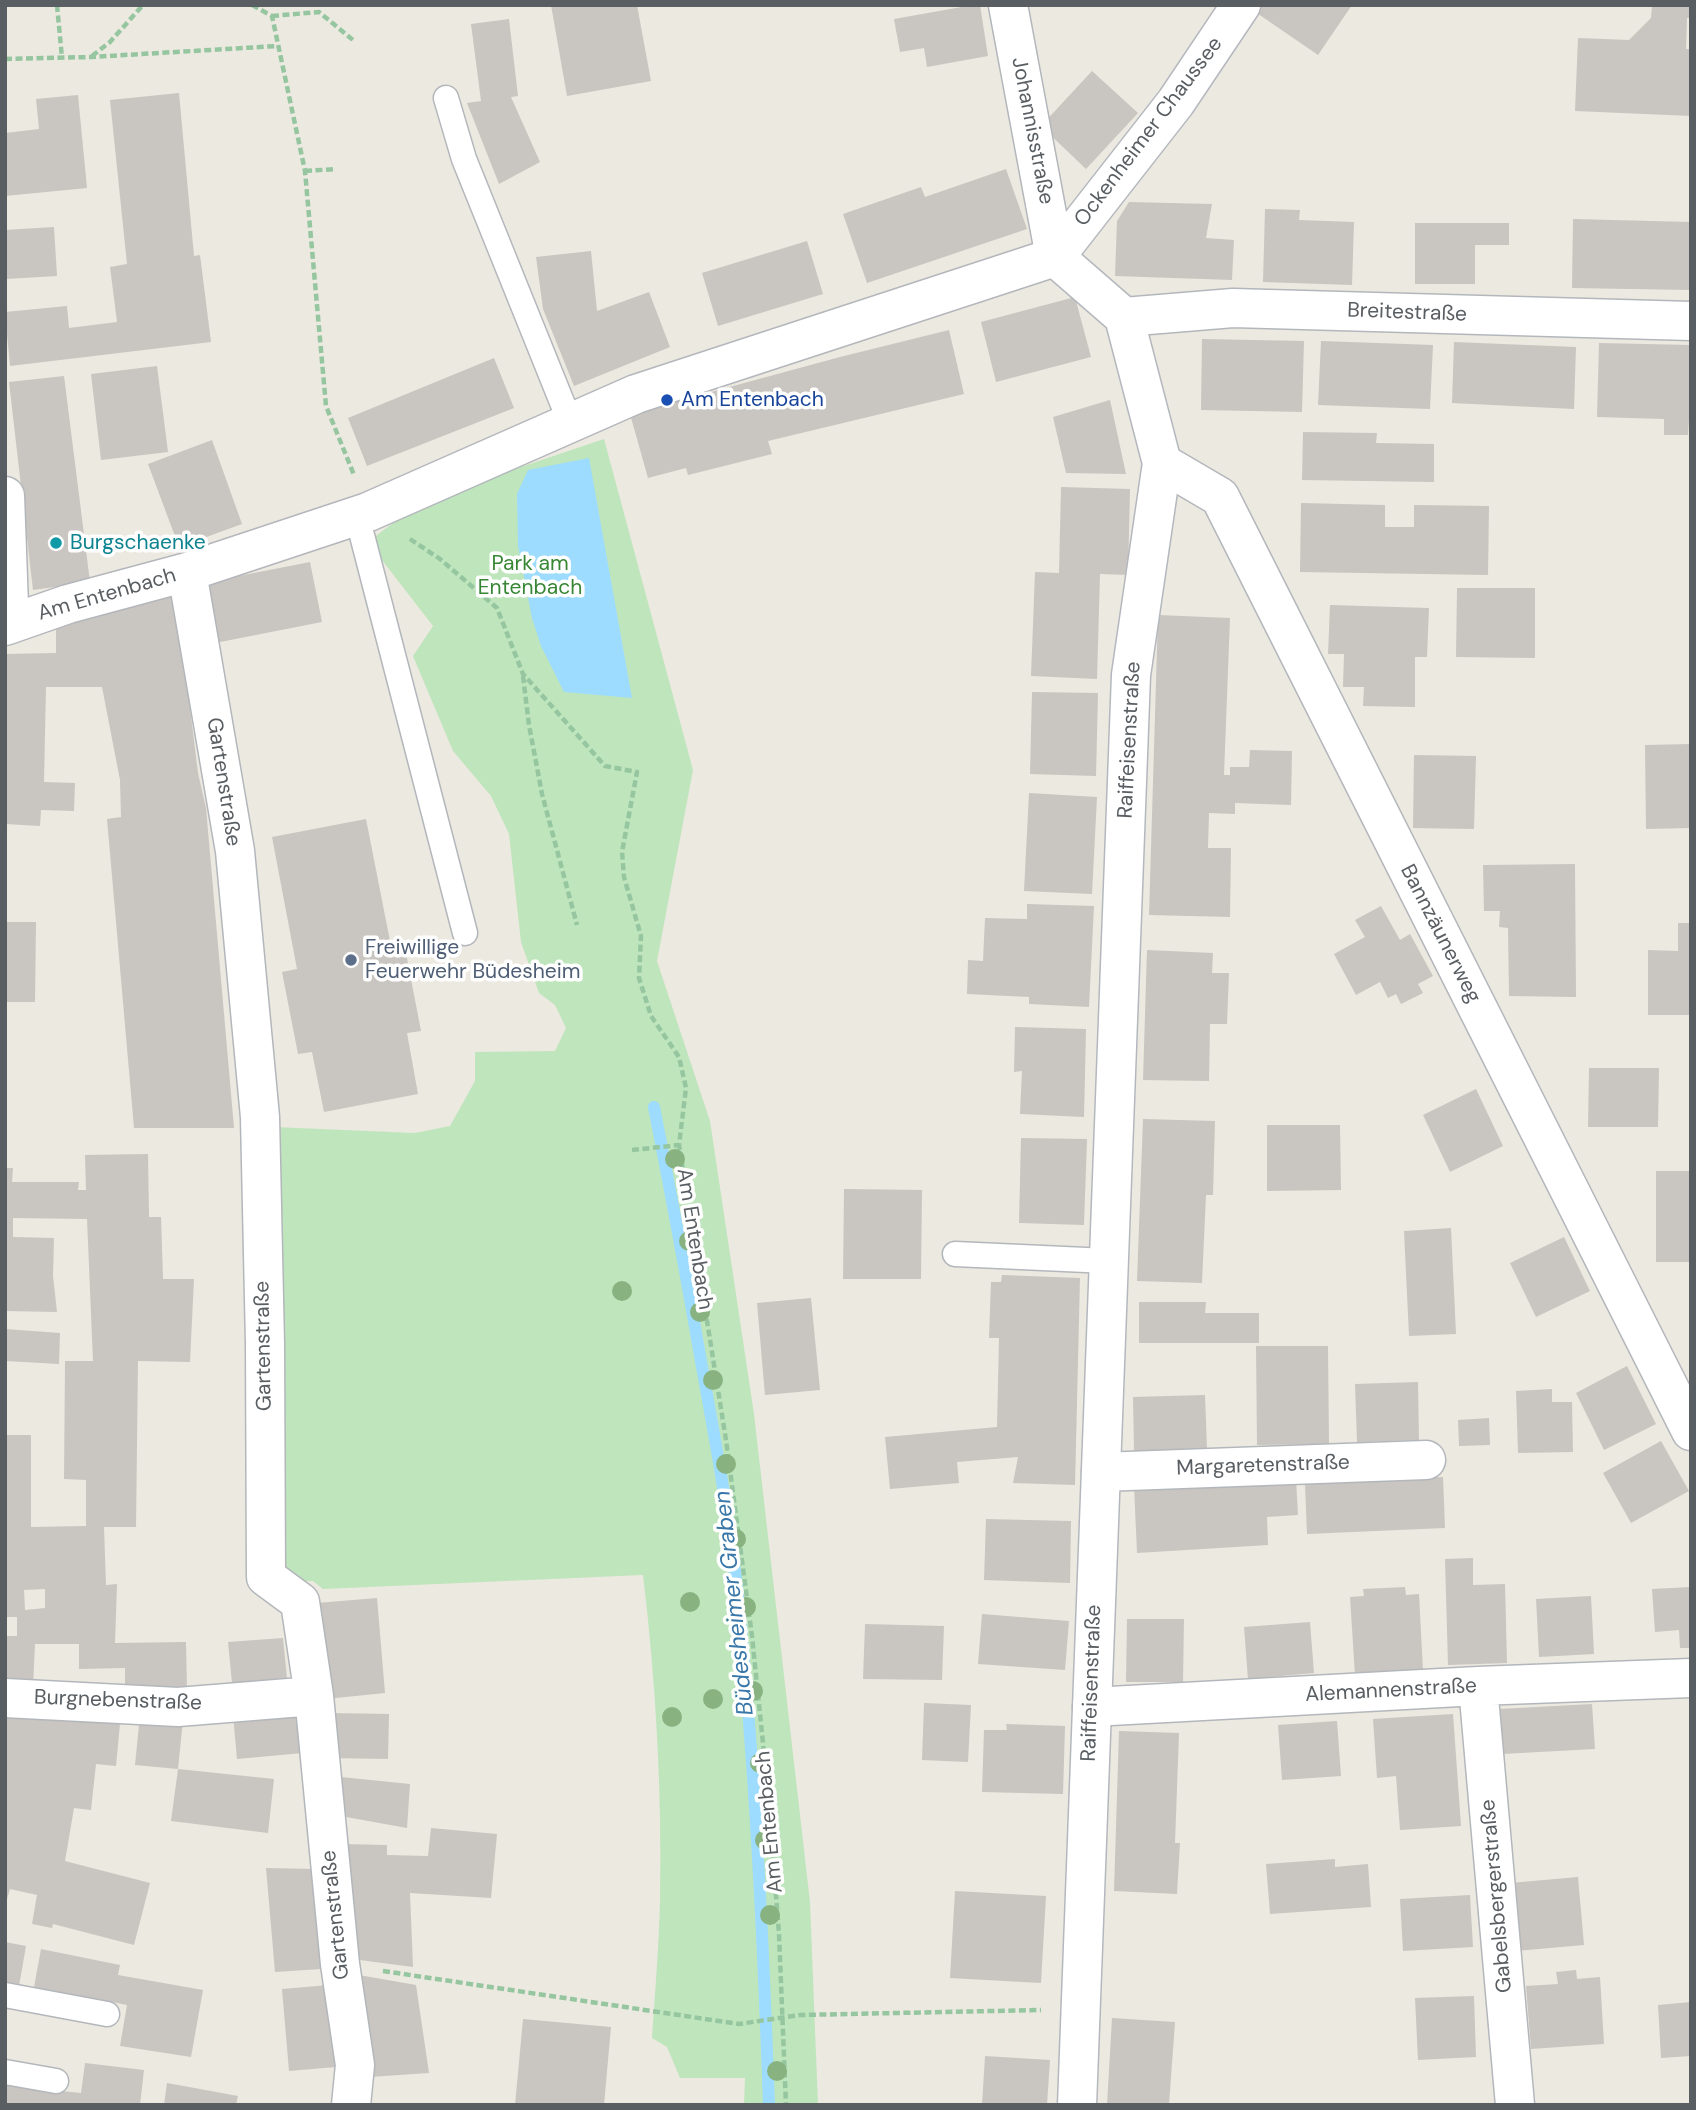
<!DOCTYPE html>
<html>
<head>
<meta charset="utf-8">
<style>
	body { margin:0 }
	#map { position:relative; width:1696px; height:2110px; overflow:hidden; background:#ece9e0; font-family:"DM Sans",sans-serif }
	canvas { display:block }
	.frame { position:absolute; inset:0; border:7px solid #595e62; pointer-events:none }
</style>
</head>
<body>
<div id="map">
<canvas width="1696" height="2110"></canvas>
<div class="frame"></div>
</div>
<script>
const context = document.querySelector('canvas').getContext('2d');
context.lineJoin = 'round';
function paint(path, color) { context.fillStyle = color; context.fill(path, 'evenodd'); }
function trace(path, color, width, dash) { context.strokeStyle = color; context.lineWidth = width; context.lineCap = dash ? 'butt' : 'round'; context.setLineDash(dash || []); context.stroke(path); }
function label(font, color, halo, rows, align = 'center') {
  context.font = font + ' "DM Sans",sans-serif'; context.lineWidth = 7; context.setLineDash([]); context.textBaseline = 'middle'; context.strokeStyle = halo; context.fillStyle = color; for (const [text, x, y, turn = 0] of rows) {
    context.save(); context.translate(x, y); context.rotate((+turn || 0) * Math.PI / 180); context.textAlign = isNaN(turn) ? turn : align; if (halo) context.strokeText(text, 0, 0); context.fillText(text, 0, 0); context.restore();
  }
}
const green = new Path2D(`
	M 604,439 L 693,770 L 657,961 L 710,1121 L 754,1414 L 810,1902 L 818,2105 L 744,2105 L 745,2078 L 680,2078 L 667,2047 L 652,2038 C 655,1992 659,1946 660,1899 C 662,1791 656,1683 643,1575 L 323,1589 L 313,1581 L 298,1581 L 273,1564 L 274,1127 L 415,1133 L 450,1126 L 475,1081 L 475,1052 L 555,1051 L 566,1028 L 555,1005 L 539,993 L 521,942 L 509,834 L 491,796 L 453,751 L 413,656 L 433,626 L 368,542 L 423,500 Z`);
const water = new Path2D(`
	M 589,458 L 632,698 L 564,692 L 541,646 L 532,618 L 518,546 L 517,494 L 528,470 Z`);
const stream = new Path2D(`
	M 654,1107 C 671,1194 687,1280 702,1367 C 716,1444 730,1521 738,1598 C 755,1766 763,1936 769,2105`);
const building = new Path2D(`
	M 551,5 L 637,5 L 651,81 L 567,96 Z
	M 973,5 L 980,5 L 988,56 L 927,67 L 924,48 L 900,52 L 894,19 Z
	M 1254,5 L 1352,5 L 1318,55 L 1251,9 Z
	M 1652,5 L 1691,5 L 1691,18 L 1687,18 L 1686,49 L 1691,49 L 1691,116 L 1575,111 L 1578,38 L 1629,40 L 1651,18 Z
	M 509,19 L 518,96 L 511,97 L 540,162 L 499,184 L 467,103 L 481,101 L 471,24 Z
	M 1092,71 L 1138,113 L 1086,169 L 1041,126 Z
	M 179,93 L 194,256 L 200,255 L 211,342 L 10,366 L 5,312 L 67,306 L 69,328 L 117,322 L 110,267 L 127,264 L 110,100 Z
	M 78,95 L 87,188 L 5,196 L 5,133 L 39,129 L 36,99 Z
	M 1006,169 L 1027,229 L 867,283 L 843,214 L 921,187 L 925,197 Z
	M 1129,202 L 1212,204 L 1206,238 L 1234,240 L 1232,280 L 1115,276 L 1117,221 Z
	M 1265,209 L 1300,210 L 1299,220 L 1354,222 L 1352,285 L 1263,282 Z
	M 1573,219 L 1691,222 L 1691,290 L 1572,288 Z
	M 1415,223 L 1509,223 L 1509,245 L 1475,245 L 1475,284 L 1415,284 Z
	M 54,227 L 57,276 L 6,279 L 5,230 Z
	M 807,241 L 823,294 L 718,326 L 702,273 Z
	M 591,251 L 597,311 L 649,292 L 670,347 L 574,386 L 543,309 L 536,257 Z
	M 1075,297 L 1091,357 L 996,382 L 981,322 Z
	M 949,330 L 964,394 L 768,441 L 772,454 L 688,475 L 686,468 L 648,478 L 630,414 L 840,357 Z
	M 1202,339 L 1304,341 L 1302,412 L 1201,410 Z
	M 1321,341 L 1433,345 L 1430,409 L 1318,405 Z
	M 1454,342 L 1576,347 L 1574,409 L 1452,403 Z
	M 1599,343 L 1691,345 L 1691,420 L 1689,420 L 1688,435 L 1664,435 L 1664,419 L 1597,417 Z
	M 494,358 L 514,408 L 367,466 L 348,418 Z
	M 157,366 L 168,452 L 101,460 L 91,374 Z
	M 64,376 L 90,582 L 33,590 L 9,382 Z
	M 1110,400 L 1126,474 L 1066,473 L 1053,417 Z
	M 1303,432 L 1377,433 L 1376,443 L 1434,444 L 1434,482 L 1302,480 Z
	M 212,440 L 242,524 L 179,547 L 148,464 Z
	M 1061,487 L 1130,489 L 1128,575 L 1100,574 L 1097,679 L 1031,676 L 1035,572 L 1059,573 Z
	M 1301,503 L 1385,505 L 1385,527 L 1414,527 L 1414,505 L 1489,506 L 1488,575 L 1300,572 Z
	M 310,562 L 322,622 L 210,644 L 198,584 Z
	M 1457,588 L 1535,588 L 1535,658 L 1456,657 Z
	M 171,596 L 186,676 L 198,773 L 206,808 L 234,1128 L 134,1128 L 107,819 L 121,817 L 120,780 L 102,687 L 46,687 L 44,782 L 75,783 L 74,811 L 41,810 L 40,826 L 5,824 L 5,654 L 56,653 L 56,624 Z
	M 1330,605 L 1429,608 L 1427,657 L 1415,657 L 1415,707 L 1363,706 L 1364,687 L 1343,687 L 1344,654 L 1328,654 Z
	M 1158,615 L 1230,618 L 1224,775 L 1230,775 L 1230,767 L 1249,767 L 1250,750 L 1292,751 L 1291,805 L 1235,803 L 1235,814 L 1209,813 L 1208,848 L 1231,848 L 1230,917 L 1149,915 Z
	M 1032,692 L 1098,693 L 1096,776 L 1030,774 Z
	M 1691,744 L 1691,828 L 1646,829 L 1645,745 Z
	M 1414,755 L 1476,756 L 1474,829 L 1413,828 Z
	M 1029,793 L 1097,797 L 1092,894 L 1024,891 Z
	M 366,819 L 392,951 L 405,948 L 421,1031 L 407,1033 L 418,1094 L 324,1112 L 312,1052 L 298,1054 L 282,972 L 297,969 L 272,837 Z
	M 1575,864 L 1576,997 L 1509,996 L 1508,928 L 1499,927 L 1500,911 L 1484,911 L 1483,865 Z
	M 1027,904 L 1094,906 L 1089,1007 L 1029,1004 L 1029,997 L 967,994 L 968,960 L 983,961 L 985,918 L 1027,919 Z
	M 1381,906 L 1400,940 L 1410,934 L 1433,976 L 1418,984 L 1423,993 L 1401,1004 L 1396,994 L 1388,998 L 1380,982 L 1356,995 L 1334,954 L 1365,937 L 1355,920 Z
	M 5,922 L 36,922 L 35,1002 L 5,1002 Z
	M 1678,923 L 1691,923 L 1691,1015 L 1648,1015 L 1648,950 L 1678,951 Z
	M 1147,950 L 1213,953 L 1212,973 L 1229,973 L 1227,1024 L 1210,1024 L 1209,1081 L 1143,1080 Z
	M 1015,1027 L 1086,1029 L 1084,1117 L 1020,1114 L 1022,1071 L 1014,1072 Z
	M 1589,1068 L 1659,1068 L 1658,1127 L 1588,1127 Z
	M 1476,1089 L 1503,1146 L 1450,1172 L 1423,1115 Z
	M 1143,1119 L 1215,1121 L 1213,1195 L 1206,1195 L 1202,1283 L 1137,1281 Z
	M 1267,1125 L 1340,1125 L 1341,1190 L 1267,1191 Z
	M 1021,1138 L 1087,1139 L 1084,1225 L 1019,1223 Z
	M 148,1154 L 149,1217 L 161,1217 L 163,1279 L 194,1279 L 190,1362 L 138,1361 L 136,1527 L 104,1527 L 106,1585 L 117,1584 L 115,1643 L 186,1642 L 187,1690 L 125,1691 L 125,1668 L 79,1669 L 79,1644 L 35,1644 L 33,1686 L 5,1684 L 5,1636 L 17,1636 L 17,1617 L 5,1617 L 5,1435 L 31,1435 L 31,1527 L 86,1526 L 86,1480 L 64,1479 L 65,1361 L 93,1361 L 87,1219 L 13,1218 L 13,1237 L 54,1238 L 53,1276 L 57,1312 L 5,1311 L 5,1168 L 13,1168 L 12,1182 L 79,1182 L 78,1190 L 86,1190 L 85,1155 ZM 45,1589 L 45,1608 L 25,1610 L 24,1590 Z
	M 1656,1171 L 1691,1171 L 1691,1262 L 1656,1262 Z
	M 844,1189 L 922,1190 L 921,1279 L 843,1279 Z
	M 1451,1228 L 1456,1334 L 1409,1336 L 1404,1231 Z
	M 1564,1237 L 1590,1291 L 1536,1317 L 1510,1263 Z
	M 1002,1275 L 1080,1278 L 1075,1485 L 1013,1483 L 1018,1457 L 957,1462 L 959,1483 L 890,1489 L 885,1437 L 997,1427 L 999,1338 L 989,1338 L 991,1282 L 1001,1282 Z
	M 811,1298 L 820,1390 L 765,1395 L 757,1303 Z
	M 1139,1302 L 1206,1302 L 1205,1313 L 1259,1313 L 1259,1343 L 1139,1343 Z
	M 5,1329 L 60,1333 L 59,1364 L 5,1361 Z
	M 1256,1346 L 1328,1346 L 1329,1444 L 1257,1445 Z
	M 1627,1366 L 1656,1424 L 1604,1450 L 1576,1393 Z
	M 1418,1382 L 1419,1440 L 1357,1442 L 1355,1384 Z
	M 1552,1389 L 1552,1402 L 1572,1402 L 1573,1452 L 1518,1453 L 1516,1391 Z
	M 1205,1395 L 1207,1449 L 1134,1451 L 1133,1397 Z
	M 1489,1418 L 1490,1445 L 1459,1446 L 1458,1420 Z
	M 1661,1441 L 1689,1491 L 1631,1523 L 1603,1473 Z
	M 1443,1477 L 1445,1528 L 1307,1534 L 1305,1484 Z
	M 1296,1479 L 1298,1515 L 1267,1517 L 1268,1545 L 1137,1553 L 1134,1486 Z
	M 986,1519 L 1071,1521 L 1070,1583 L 984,1580 Z
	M 1473,1558 L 1473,1585 L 1505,1584 L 1507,1663 L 1448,1665 L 1445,1559 Z
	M 1405,1587 L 1406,1595 L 1419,1594 L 1423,1671 L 1355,1675 L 1350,1597 L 1364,1596 L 1363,1589 Z
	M 1691,1587 L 1691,1648 L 1680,1648 L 1679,1630 L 1655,1632 L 1652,1589 Z
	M 1591,1596 L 1594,1654 L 1539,1657 L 1536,1599 Z
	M 377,1598 L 385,1693 L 326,1699 L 317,1603 Z
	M 982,1614 L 1069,1621 L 1065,1670 L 978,1664 Z
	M 1127,1619 L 1184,1619 L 1183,1682 L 1126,1682 Z
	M 1310,1622 L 1314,1673 L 1248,1679 L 1244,1627 Z
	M 865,1624 L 944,1626 L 942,1680 L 863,1679 Z
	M 283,1638 L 288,1689 L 233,1693 L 228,1642 Z
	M 924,1703 L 971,1705 L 968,1762 L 922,1760 Z
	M 1592,1704 L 1595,1749 L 1502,1754 L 1499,1709 Z
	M 5,1705 L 121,1713 L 116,1766 L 96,1764 L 91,1810 L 74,1808 L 65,1861 L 150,1883 L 134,1945 L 53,1924 L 52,1928 L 32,1924 L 37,1895 L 10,1889 L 5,1906 Z
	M 298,1709 L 303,1753 L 237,1759 L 233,1715 Z
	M 329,1713 L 389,1714 L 388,1759 L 328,1758 Z
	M 1453,1714 L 1461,1826 L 1400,1830 L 1396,1776 L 1377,1778 L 1373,1719 Z
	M 140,1715 L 183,1720 L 178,1769 L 135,1765 Z
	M 1337,1721 L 1341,1776 L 1282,1780 L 1278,1725 Z
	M 1006,1724 L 1065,1726 L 1063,1794 L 982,1792 L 984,1730 L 1007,1730 Z
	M 1119,1731 L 1179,1733 L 1175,1843 L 1180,1843 L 1177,1894 L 1114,1891 Z
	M 178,1769 L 274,1779 L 268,1833 L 171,1821 Z
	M 331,1776 L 410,1784 L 407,1828 L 335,1815 Z
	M 431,1828 L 497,1834 L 491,1898 L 410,1893 L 413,1967 L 352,1959 L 344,1844 L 387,1845 L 387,1855 L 428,1856 Z
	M 1335,1859 L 1335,1867 L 1368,1864 L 1371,1907 L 1270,1914 L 1266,1864 Z
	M 266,1868 L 315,1869 L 321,1969 L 275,1972 Z
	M 1578,1877 L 1584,1945 L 1516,1951 L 1510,1883 Z
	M 955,1891 L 1046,1896 L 1041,1983 L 950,1978 Z
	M 1470,1895 L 1473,1947 L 1403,1951 L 1400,1899 Z
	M 5,1942 L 26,1946 L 18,1992 L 5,1989 Z
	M 41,1949 L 120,1965 L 118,1975 L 203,1990 L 191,2057 L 120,2046 L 127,2005 L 34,1987 Z
	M 1576,1970 L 1577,1979 L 1600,1977 L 1604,2044 L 1531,2049 L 1526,1986 L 1558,1984 L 1556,1972 Z
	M 353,1974 L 416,1985 L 429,2073 L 369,2077 Z
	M 329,1985 L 336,2067 L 289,2071 L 282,1989 Z
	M 1474,1996 L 1476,2057 L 1418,2060 L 1415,1998 Z
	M 1691,2002 L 1691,2056 L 1661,2058 L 1658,2005 Z
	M 1112,2018 L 1175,2022 L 1169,2105 L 1107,2105 Z
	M 523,2019 L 611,2027 L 604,2105 L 515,2105 Z
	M 985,2056 L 1050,2060 L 1047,2105 L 982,2105 Z
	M 85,2063 L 144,2070 L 140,2105 L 5,2105 L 5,2085 L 81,2093 Z
	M 167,2083 L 238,2096 L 236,2105 L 164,2105 Z`);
const path = new Path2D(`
	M 57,5 L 62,58
	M 252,5 L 272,16 L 305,171 L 326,406 L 354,475
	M 272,16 L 319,12 L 353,40
	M 92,56 L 110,42 L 143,5
	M 5,59 L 91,57 L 277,46
	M 305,171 L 336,169
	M 410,539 L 440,559 L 497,608 L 523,674 L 605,766 L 637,772 L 622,852 L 624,877 L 641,936 L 639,978 L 651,1016 L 679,1057 L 686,1088 L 679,1145 L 726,1440 L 752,1636 L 768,1792 L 779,1934 L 786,2105
	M 523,676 L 529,725 L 542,794 L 577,925
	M 632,1150 L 679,1145
	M 383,1971 L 739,2024 L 800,2015 L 1041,2010`);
const lane = new Path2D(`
	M 446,98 L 464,159 L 570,422
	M 357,516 L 465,933
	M 955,1254 L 1108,1261
	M 5,1995 L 107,2014
	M 5,2072 L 56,2081`);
const street = new Path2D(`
	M 1124,317 L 1233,308 L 1691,321
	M 1162,463 L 1220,497 L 1691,1431
	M 5,496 L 9,606 L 5,611
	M 187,572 L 235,851 L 260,1117 L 265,1344 L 266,1577 L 300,1602 L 314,1696 L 340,1964 L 355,2065 L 351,2105
	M 5,626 L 68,604 L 187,572 L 368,512 L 636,394 L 1055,257 L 1008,5
	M 1101,1472 L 1426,1460
	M 1478,1686 L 1515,2105
	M 5,1698 L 178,1707 L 314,1696
	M 1092,1707 L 1478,1686 L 1691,1678`);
const secondary = new Path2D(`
	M 1077,2105 L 1131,675 L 1162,463 L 1124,317 L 1055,257 L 1176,102 L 1241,5`);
const trees = [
	[675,1159],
	[689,1241],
	[622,1291],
	[700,1312],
	[713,1380],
	[726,1464],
	[736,1539],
	[690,1602],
	[746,1607],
	[753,1691],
	[713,1699],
	[672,1717],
	[760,1763],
	[765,1840],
	[770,1915],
	[777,2071]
];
const markers = [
	[667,400,7,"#1a4fb4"],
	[56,543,7,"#0f9aa8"],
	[351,960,7,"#5c6f8a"]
];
const streetNames = [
	["Johannisstraße",1032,131,79],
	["Ockenheimer Chaussee",1149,132,-53],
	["Breitestraße",1407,313,2],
	["Am Entenbach",107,595,-16],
	["Raiffeisenstraße",1130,740,-87],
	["Gartenstraße",223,782,81],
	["Bannzäunerweg",1440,934,63],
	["Am Entenbach",694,1239,81],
	["Gartenstraße",264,1346,-91],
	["Margaretenstraße",1263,1466,-2],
	["Raiffeisenstraße",1092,1683,-88],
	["Alemannenstraße",1391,1691,-3],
	["Burgnebenstraße",118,1701,2],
	["Am Entenbach",770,1822,-95],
	["Gabelsbergerstraße",1497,1896,-95],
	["Gartenstraße",336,1915,-96]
];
const transitNames = [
	["Am Entenbach",681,400]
];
const cultureNames = [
	["Burgschaenke",70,543]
];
const parkNames = [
	["Park am",530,564],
	["Entenbach",530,588]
];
const serviceNames = [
	["Freiwillige",365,948],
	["Feuerwehr Büdesheim",365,972]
];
const waterNames = [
	["Büdesheimer Graben",735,1603,-96]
];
paint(green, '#bfe5bc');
paint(water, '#9edcff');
trace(stream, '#9edcff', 12);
paint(building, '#c9c5c0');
trace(lane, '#b3b7bc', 27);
trace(street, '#b3b7bc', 41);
trace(secondary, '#b4b8be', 41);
trace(path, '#95c6a0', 4.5, [7, 3.5]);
trace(lane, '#fff', 24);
trace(street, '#fff', 38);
trace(secondary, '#fff', 38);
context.fillStyle = '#88b381';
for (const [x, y] of trees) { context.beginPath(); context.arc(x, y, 10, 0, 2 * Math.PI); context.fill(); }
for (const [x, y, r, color] of markers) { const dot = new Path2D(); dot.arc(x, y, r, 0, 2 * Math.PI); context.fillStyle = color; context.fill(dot); trace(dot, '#fff', 2.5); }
label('21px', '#595e62', '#fff', streetNames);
label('21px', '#164399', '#fff', transitNames, 'left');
label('21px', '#0d838f', '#fff', cultureNames, 'left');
label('21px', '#368634', '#fff', parkNames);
label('21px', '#4e5e75', '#fff', serviceNames, 'left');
label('italic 23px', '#3977a8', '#fff', waterNames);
</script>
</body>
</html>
